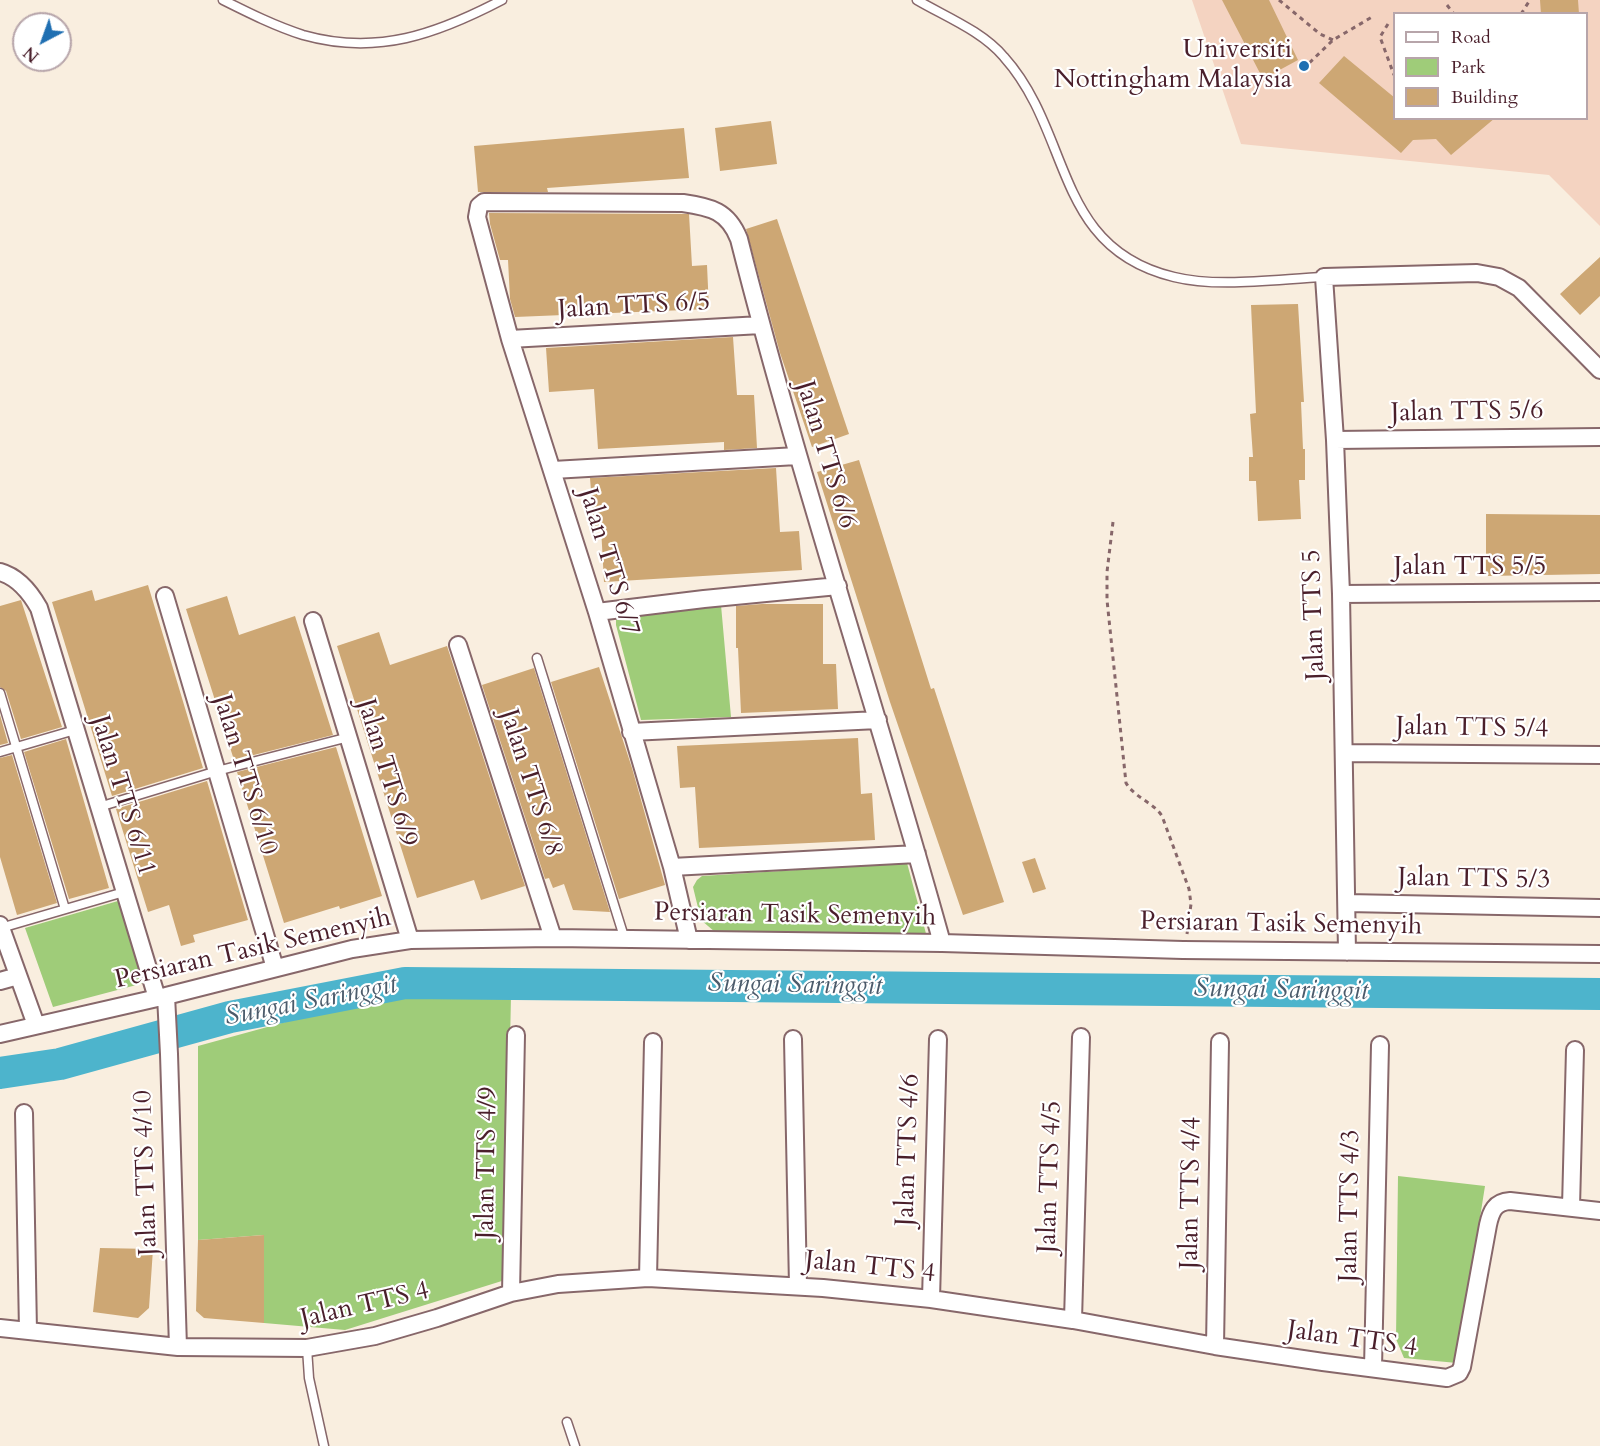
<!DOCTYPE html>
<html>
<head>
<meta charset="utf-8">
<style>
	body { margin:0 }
	#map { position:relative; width:1600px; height:1446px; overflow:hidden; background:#f9eedf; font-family:Cardo,serif }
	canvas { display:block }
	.legend { position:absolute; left:1393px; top:12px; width:195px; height:108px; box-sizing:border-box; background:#fff; border:2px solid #b7a5aa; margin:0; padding:8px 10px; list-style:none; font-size:18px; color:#4a1f2b }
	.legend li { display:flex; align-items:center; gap:12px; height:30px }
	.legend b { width:30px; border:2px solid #b7a5aa }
	.north { position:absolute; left:12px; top:12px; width:60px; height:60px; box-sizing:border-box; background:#fff; border:2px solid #b7a5aa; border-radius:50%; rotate:221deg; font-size:16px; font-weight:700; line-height:24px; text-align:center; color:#4a1f2b }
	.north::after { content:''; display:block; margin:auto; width:21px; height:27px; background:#1f6fb2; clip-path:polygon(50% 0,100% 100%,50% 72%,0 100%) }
</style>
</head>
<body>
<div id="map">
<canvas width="1600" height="1446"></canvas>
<ul class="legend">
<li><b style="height:8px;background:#fff"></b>Road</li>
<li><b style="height:16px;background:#9fcc79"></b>Park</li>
<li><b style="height:16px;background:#cda774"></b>Building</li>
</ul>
<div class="north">N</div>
</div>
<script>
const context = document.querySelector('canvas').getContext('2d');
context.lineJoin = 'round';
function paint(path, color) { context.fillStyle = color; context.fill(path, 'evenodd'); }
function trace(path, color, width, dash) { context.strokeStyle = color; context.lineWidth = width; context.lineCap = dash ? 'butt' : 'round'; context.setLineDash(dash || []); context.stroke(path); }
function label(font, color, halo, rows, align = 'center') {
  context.font = font + ' Cardo,serif'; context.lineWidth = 4.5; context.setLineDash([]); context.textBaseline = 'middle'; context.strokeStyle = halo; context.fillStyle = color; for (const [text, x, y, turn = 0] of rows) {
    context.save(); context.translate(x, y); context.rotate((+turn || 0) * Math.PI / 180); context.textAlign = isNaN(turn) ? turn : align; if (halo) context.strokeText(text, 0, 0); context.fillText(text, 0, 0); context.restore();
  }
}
const built = new Path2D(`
	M 1192,0 L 1600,0 L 1600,226 L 1549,175 L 1241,144 ZM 1394,14 L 1586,14 L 1586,118 L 1394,118 Z`);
const green = new Path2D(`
	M 721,605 L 731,717 L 641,720 L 616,625 L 616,620 L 625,613 Z
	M 907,863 L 928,941 L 715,932 L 701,920 L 693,887 L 697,880 L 702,876 Z
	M 118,901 L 144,983 L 53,1007 L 25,928 Z
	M 384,995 L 511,996 L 505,1280 L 345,1330 L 264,1323 L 264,1235 L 198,1240 L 198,1046 Z
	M 1398,1176 L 1485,1186 L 1457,1363 L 1404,1358 L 1396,1339 Z`);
const river = new Path2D(`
	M 0,1073 L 60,1064 L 230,1017 L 405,983 L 1600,994`);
const building = new Path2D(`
	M 1222,0 L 1269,0 L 1298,60 L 1263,79 Z
	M 1540,0 L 1578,0 L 1579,14 L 1541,14 Z
	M 1344,56 L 1395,98 L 1395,118 L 1495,118 L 1451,155 L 1436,139 L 1413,140 L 1401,153 L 1319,83 Z
	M 771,121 L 777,164 L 720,171 L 715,128 Z
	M 684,128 L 689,178 L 547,188 L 548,192 L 478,192 L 474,146 Z
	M 489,213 L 689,214 L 692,266 L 707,265 L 709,309 L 515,317 L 510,299 L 508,260 L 500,260 L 490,224 Z
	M 777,219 L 849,434 L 812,447 L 780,353 L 746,229 Z
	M 1600,257 L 1600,296 L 1580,315 L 1560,294 Z
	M 1298,304 L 1304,402 L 1301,402 L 1303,449 L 1305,449 L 1305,480 L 1299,480 L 1301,519 L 1258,521 L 1256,481 L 1249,481 L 1249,457 L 1253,457 L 1250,414 L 1256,413 L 1251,305 Z
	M 733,337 L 737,395 L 754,395 L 757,448 L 724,450 L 724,442 L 598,449 L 594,389 L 549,392 L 546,348 Z
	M 859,460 L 931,689 L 934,688 L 1004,902 L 963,915 L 890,702 L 817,472 Z
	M 776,468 L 780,532 L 799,531 L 802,570 L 604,582 L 601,527 L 594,528 L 590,478 Z
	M 1486,514 L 1600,515 L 1600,574 L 1486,576 Z
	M 148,585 L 203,768 L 112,796 L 52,602 L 92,590 L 95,601 Z
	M 227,596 L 239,635 L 295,616 L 333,735 L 234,760 L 186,609 Z
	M 21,600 L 62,727 L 21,739 L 6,691 L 0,687 L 0,606 Z
	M 762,604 L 823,604 L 823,664 L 836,664 L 838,709 L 741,713 L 738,648 L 736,648 L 736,606 Z
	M 379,632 L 390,665 L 447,646 L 525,886 L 481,900 L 474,880 L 417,898 L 337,646 Z
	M 599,667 L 632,768 L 665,885 L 619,899 L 551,682 Z
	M 534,668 L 610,912 L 573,910 L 564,884 L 553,888 L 549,878 L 545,879 L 482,685 Z
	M 0,715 L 8,743 L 0,745 Z
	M 858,738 L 861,794 L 872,793 L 875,840 L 699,848 L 695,787 L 680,788 L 677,746 Z
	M 66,739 L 109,888 L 69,899 L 24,752 Z
	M 336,747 L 382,896 L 340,909 L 339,906 L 284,923 L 237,772 Z
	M 12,755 L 57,903 L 17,915 L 0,857 L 0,758 Z
	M 207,781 L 248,920 L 193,935 L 195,942 L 181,946 L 169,905 L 148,912 L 116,809 Z
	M 1035,858 L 1046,889 L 1033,893 L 1022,862 Z
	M 264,1235 L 264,1323 L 204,1318 L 196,1311 L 198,1240 Z
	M 100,1248 L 153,1249 L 149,1308 L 138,1318 L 93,1312 Z`);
const path = new Path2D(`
	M 1279,0 L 1320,34 L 1333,40
	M 1447,5 L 1454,14
	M 1521,14 L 1530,0
	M 1388,24 L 1380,37 L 1394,75
	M 1303,69 L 1333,40 L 1372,17
	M 1113,522 L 1107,572 L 1107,600 L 1126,783 C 1135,798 1153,802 1162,816 L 1189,889 L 1191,904 L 1187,934`);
const service = new Path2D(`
	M 223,0 C 249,13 275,26 303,35 C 377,56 437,34 502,0
	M 917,0 C 946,17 982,31 1004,57 C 1073,134 1053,248 1174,277 C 1218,288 1278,279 1324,277
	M 537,658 L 625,940
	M 0,693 L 65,909
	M 0,752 L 75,730
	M 99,807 L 217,771 L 349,737
	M 1,928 L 124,892
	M 307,1348 L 309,1378 L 324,1446
	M 567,1422 L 575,1446`);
const minor = new Path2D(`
	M 510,339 L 761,325
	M 1335,440 L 1600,437
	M 553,470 L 797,456
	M 0,572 C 18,577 30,592 39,608 L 157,998
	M 1341,594 L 1600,592
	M 165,596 L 275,968
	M 597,612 L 704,599 L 838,586
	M 313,621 L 410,940
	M 458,645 L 553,938
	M 631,732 L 878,720
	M 1344,753 L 1600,755
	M 672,867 L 917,854
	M 1347,903 L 1600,908
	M 0,925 L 36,1025
	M 689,940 L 672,867 L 597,612 L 510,339 L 477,217 L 479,206 L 484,202 L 683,203 C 711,207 728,211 739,239 C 799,476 877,708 942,943
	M 1347,952 L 1341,594 L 1335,440 L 1324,277 L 1477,273 L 1499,277 L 1519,288 L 1600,370
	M 0,981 L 18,976
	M 166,996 L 169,1054 L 178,1347
	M 0,1034 L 166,996 L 352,949 L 410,940 L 553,938 L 942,943 L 1183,950 L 1600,954
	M 793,1039 L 798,1286
	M 24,1113 L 28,1331
	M 1571,1207 L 1575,1050
	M 648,1278 L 653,1042
	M 511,1293 L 516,1035
	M 931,1299 L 938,1039
	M 1073,1320 L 1081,1037
	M 0,1328 L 178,1347 L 307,1348 L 375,1336 L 437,1318 L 511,1293 L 558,1284 L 648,1278 L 823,1288 L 931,1299 L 1073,1320 L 1215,1346 L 1323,1362 L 1447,1378 L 1459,1373 L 1462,1367 L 1488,1225 C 1491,1211 1495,1202 1510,1201 L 1600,1211
	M 1215,1346 L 1220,1042
	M 1373,1368 L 1380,1045`);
const markers = [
	[1304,66,6,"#1f6fb2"]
];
const poiNames = [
	["Universiti",1292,51],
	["Nottingham Malaysia",1292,81]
];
const streetNames = [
	["Jalan TTS 6/5",634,307,-3],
	["Jalan TTS 5/6",1467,413,-1],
	["Jalan TTS 6/6",825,455,73],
	["Jalan TTS 6/7",608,562,73],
	["Jalan TTS 5/5",1470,568],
	["Jalan TTS 5",1315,615,-92],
	["Jalan TTS 5/4",1472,729,1],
	["Jalan TTS 6/9",386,773,73],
	["Jalan TTS 6/10",244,775,73],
	["Jalan TTS 6/8",530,783,72],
	["Jalan TTS 6/11",122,796,73],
	["Jalan TTS 5/3",1474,880,1],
	["Persiaran Tasik Semenyih",795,916,1],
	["Persiaran Tasik Semenyih",1281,925,1],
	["Persiaran Tasik Semenyih",253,950,-13],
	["Jalan TTS 4/6",909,1150,-88],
	["Jalan TTS 4/9",488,1163,-89],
	["Jalan TTS 4/10",147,1173,-92],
	["Jalan TTS 4/5",1051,1177,-88],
	["Jalan TTS 4/4",1192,1193,-89],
	["Jalan TTS 4/3",1351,1206,-89],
	["Jalan TTS 4",870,1268,6],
	["Jalan TTS 4",365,1306,-13],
	["Jalan TTS 4",1352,1340,8]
];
const waterNames = [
	["Sungai Saringgit",795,986,1],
	["Sungai Saringgit",1281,991,1],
	["Sungai Saringgit",311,1002,-11]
];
paint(built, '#f4d3c1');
paint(green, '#9fcc79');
trace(river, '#4db4cc', 32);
paint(building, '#cda774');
trace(service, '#87676a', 11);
trace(minor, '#87676a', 20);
trace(path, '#87676a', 3, [4.5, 4.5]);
trace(service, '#fff', 8);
trace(minor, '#fff', 16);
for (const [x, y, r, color] of markers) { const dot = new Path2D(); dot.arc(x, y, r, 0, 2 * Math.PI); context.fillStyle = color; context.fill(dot); trace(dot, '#fff', 2); }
label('26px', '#4a1f2b', '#fff', poiNames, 'right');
label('26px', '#4a1f2b', '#fff', streetNames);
label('italic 27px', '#4b5b6b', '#fff', waterNames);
</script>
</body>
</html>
